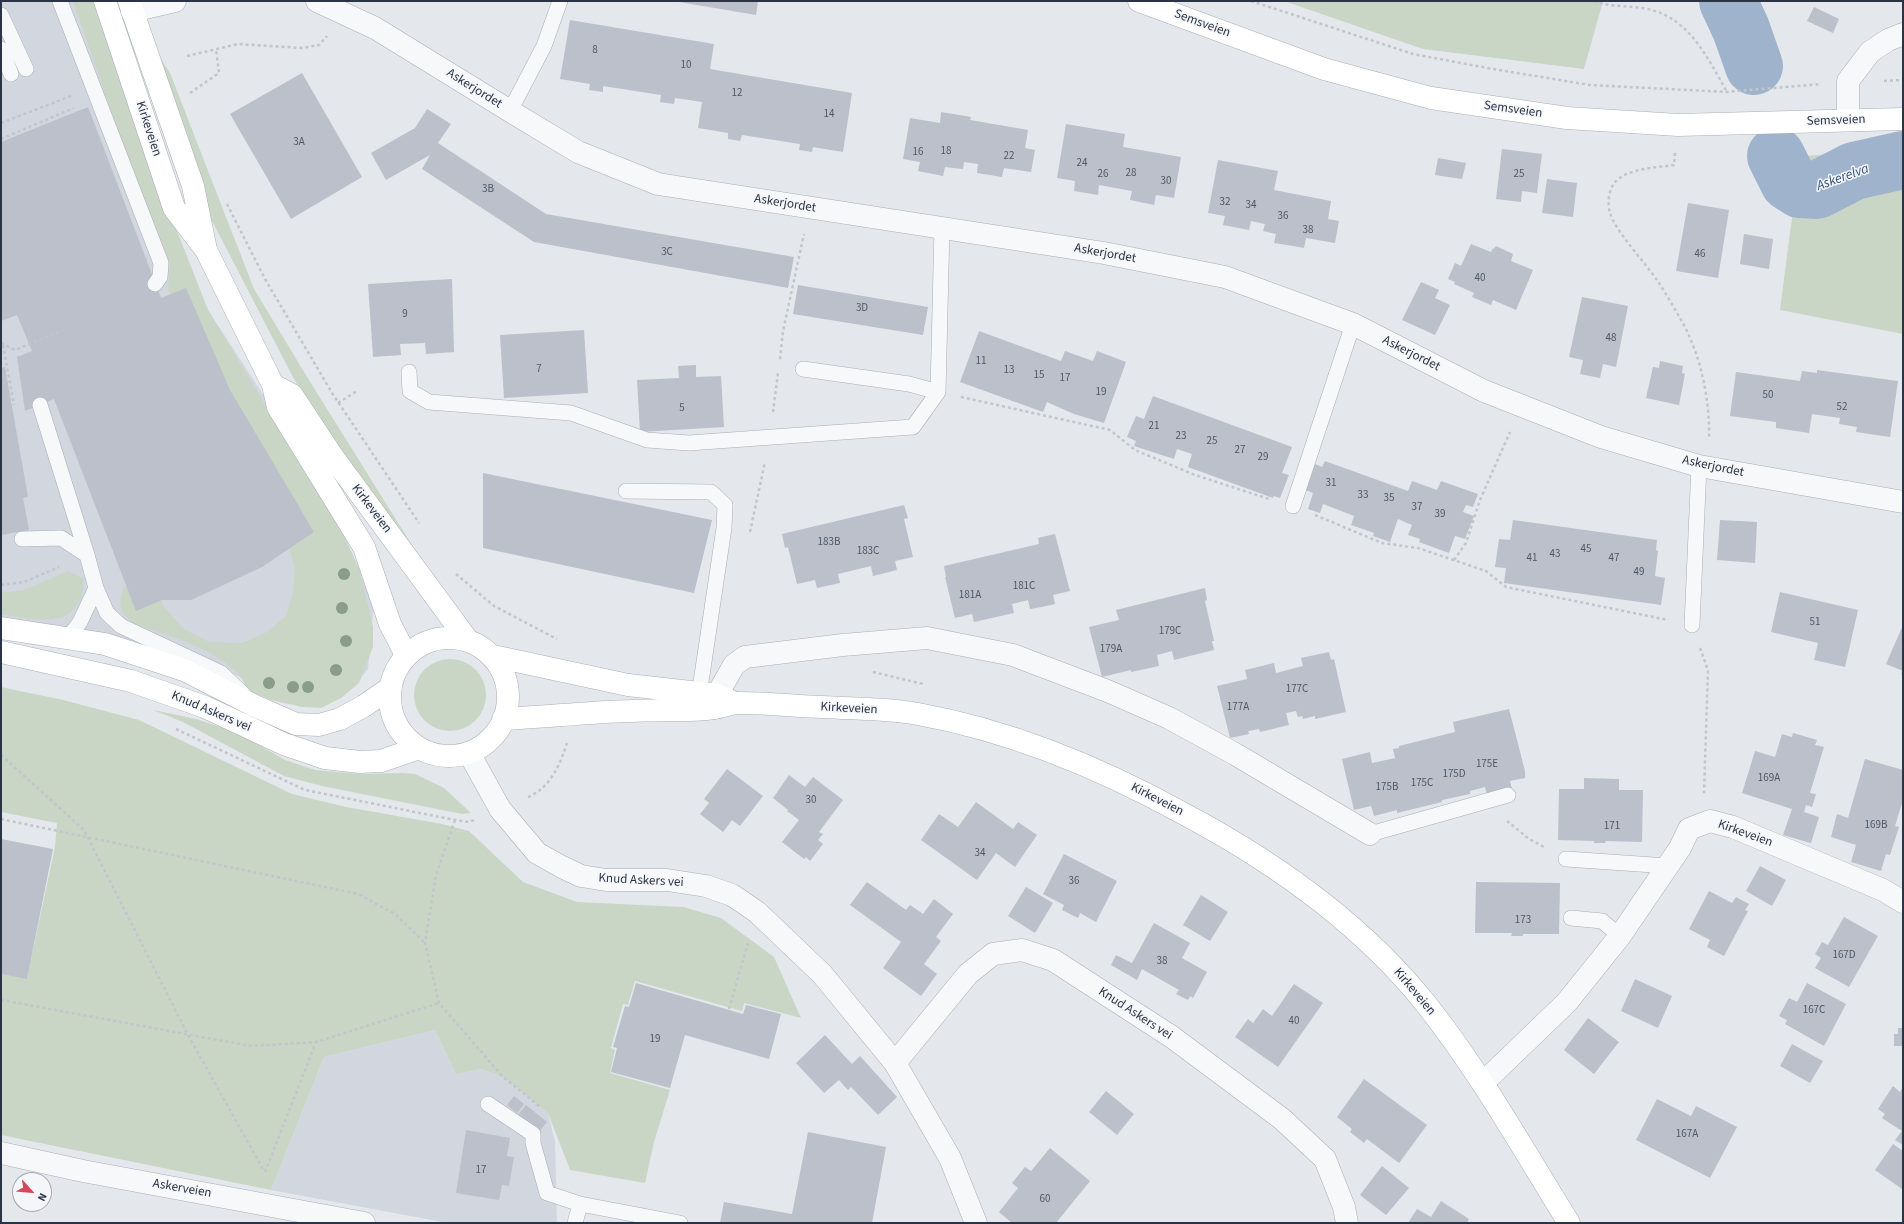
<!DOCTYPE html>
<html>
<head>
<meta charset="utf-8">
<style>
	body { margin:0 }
	#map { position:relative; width:1904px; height:1224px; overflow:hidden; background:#e4e7ec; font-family:"Source Sans 3",sans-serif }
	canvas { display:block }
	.frame { position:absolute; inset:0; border:2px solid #2b3445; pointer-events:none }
	.north { position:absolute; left:12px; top:1172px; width:40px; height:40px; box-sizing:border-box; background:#f4f6f9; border:1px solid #a4a8b1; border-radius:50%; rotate:117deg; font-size:11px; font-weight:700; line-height:16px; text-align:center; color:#2b3445 }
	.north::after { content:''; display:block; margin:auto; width:14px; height:18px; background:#d1495b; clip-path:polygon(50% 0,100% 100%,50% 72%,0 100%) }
</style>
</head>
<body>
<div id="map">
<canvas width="1904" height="1224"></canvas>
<div class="frame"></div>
<div class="north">N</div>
</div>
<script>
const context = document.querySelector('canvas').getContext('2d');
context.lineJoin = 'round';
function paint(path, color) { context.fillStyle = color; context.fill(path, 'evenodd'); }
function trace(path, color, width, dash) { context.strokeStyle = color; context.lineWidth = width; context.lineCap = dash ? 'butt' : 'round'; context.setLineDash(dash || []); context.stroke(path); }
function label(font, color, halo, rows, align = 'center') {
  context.font = font + ' "Source Sans 3",sans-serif'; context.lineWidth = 3; context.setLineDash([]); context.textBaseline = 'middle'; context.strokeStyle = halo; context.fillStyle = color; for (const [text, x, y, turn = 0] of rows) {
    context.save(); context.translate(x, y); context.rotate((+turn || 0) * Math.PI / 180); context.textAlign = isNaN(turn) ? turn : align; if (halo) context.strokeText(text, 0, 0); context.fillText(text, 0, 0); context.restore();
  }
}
const built = new Path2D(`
	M 1,1 L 78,1 L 130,156 L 208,310 L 303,456 L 374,603 L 368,669 L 352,689 L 321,708 L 188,657 L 1,618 Z
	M 435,1030 L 456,1074 L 481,1069 L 503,1077 L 548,1113 L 555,1142 L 557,1223 L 448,1223 L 271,1190 L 324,1057 Z`);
const green = new Path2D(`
	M 73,1 L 97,1 L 139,134 L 208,310 L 344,535 L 360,571 L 373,627 L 373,647 L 359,683 L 341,698 L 321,708 L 302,707 L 271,700 L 247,690 C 238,655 168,635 137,625 C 120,615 117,606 124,587 L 137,585 L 159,595 L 164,607 L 185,630 L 209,642 L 242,643 L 267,632 L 286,616 L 293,592 L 295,569 L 264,453 L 218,367 L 183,289 L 171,294 L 168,289 L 170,263 L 154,228 L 128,160 Z
	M 1284,1 L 1603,1 L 1584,69 L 1423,49 Z
	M 159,56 L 170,73 L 254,289 L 312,385 L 425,566 L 346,460 L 295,381 L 209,215 Z
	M 1903,150 L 1903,334 L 1780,310 L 1800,156 Z
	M 68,571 L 84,579 C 83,585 83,594 80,600 C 66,630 27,618 1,614 L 1,592 L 22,591 Z
	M414 695a36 36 0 1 1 72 0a36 36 0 1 1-72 0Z
	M 1,687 L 63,700 L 139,720 L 292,794 L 346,807 L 442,824 L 469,831 L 523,882 L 577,902 L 683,907 L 721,918 L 774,957 L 801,1018 L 744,1003 L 742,1011 L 635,981 L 628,1005 L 623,1004 L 611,1048 L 615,1050 L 610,1073 L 670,1090 L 654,1142 L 645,1183 L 570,1170 L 548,1113 L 503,1077 L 481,1069 L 456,1074 L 435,1030 L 324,1057 L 271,1190 L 1,1135 L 1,974 L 27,978 L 55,847 L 57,823 L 1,812 Z
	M 153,710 L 196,719 L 236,732 L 285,760 L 315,770 L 360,774 L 403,773 L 415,774 L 444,788 L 471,813 L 462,814 L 322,786 L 284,776 L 183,722 Z`);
const river = new Path2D(`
	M 1728,1 L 1741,29 L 1754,66
	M 1776,156 L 1789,182 L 1800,189 L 1817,190 L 1854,171 L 1903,160`);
const building = new Path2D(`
	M 673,1 L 758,1 L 756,15 Z
	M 1814,7 L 1839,19 L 1833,33 L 1807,21 Z
	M 570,20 L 714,44 L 710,69 L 852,93 L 843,152 L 813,147 L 812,152 L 799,150 L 800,144 L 742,135 L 740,141 L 728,139 L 728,133 L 698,128 L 702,102 L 675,98 L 674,104 L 660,102 L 661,95 L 603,86 L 603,92 L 589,90 L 590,84 L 560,79 Z
	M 302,73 L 362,177 L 291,219 L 230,114 Z
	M 88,107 L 161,298 L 186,288 L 230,390 L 314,532 L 262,567 L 191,600 L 162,600 L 136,611 L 54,399 L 25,411 L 17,357 L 32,351 L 17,315 L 1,321 L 1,142 Z
	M 427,109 L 451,124 L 438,143 L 546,214 L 794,257 L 788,288 L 534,242 L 422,169 L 430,155 L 386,180 L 371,153 L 415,128 Z
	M 941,112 L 971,117 L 970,120 L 1028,130 L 1025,148 L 1035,150 L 1031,172 L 1004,168 L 1002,177 L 977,173 L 978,164 L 964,162 L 963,169 L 945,167 L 943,176 L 918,171 L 920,162 L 903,159 L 910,118 L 940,123 Z
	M 1066,124 L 1125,134 L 1123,147 L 1181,157 L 1174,198 L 1156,195 L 1154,205 L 1130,200 L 1132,191 L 1099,185 L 1098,195 L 1074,191 L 1075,181 L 1057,178 Z
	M 1502,149 L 1542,154 L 1537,193 L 1522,191 L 1521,202 L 1496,199 Z
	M 1438,158 L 1466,163 L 1462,179 L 1435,175 Z
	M 1218,160 L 1278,171 L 1274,190 L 1331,201 L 1328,219 L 1339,221 L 1335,243 L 1306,238 L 1304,248 L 1293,246 L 1274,243 L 1276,234 L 1263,231 L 1265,224 L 1251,221 L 1249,230 L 1223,225 L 1225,216 L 1208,213 Z
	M 1547,179 L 1577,183 L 1573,217 L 1542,213 Z
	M 1688,203 L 1729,210 L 1718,278 L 1676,271 Z
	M 1744,234 L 1773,239 L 1769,269 L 1740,264 Z
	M 1471,244 L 1491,252 L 1493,248 L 1494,249 L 1496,246 L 1513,254 L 1511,261 L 1533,270 L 1516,310 L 1493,300 L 1491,305 L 1472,297 L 1474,293 L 1454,284 L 1455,282 L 1448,279 L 1455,263 L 1461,266 Z
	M 452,279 L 454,352 L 426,354 L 425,343 L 400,344 L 401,355 L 373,357 L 368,284 Z
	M 1421,282 L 1439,290 L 1435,298 L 1450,305 L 1435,335 L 1402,320 Z
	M 798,285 L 928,307 L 923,335 L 793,314 Z
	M 1582,297 L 1628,306 L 1616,367 L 1603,364 L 1600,378 L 1580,374 L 1583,360 L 1569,357 Z
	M 584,330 L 588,393 L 504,398 L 500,335 Z
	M 979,331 L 1061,361 L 1065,351 L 1093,361 L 1097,351 L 1126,362 L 1104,423 L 1074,414 L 1047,402 L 1043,412 L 960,382 Z
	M 1660,361 L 1683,366 L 1682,373 L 1685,374 L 1679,405 L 1646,398 L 1653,367 L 1659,368 Z
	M 696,365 L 696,377 L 721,376 L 724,427 L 640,432 L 637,380 L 679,378 L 678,366 Z
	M 5,367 L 28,497 L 23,498 L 29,530 L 1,535 L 1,368 Z
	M 1817,370 L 1898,381 L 1890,437 L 1856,432 L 1857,427 L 1839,424 L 1840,418 L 1812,414 L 1809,433 L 1776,428 L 1776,422 L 1730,416 L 1736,372 L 1800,381 L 1802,371 L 1817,373 Z
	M 1153,396 L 1292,447 L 1282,473 L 1289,475 L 1280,498 L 1274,496 L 1273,498 L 1188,467 L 1192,454 L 1177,449 L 1174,459 L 1134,446 L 1136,441 L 1127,437 L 1136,416 L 1144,419 Z
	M 1325,461 L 1408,491 L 1412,481 L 1437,490 L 1441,481 L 1478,494 L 1473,507 L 1466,505 L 1463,512 L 1474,516 L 1465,539 L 1455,536 L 1449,553 L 1419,542 L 1420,539 L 1408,535 L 1412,525 L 1398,519 L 1390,542 L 1373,536 L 1374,533 L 1351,525 L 1354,516 L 1323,504 L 1320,513 L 1308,509 L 1313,493 L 1305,490 L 1315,464 L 1322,467 Z
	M 483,473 L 712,520 L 694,593 L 483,548 Z
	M 904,505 L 908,518 L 904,519 L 913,557 L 895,561 L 897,570 L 873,576 L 871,566 L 838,574 L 840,583 L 817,588 L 815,580 L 797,584 L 788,547 L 785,548 L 782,534 Z
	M 1513,520 L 1657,540 L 1656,550 L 1658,551 L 1655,576 L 1665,578 L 1661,605 L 1504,583 L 1506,568 L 1495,567 L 1499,539 L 1510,540 Z
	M 1720,520 L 1757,522 L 1755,563 L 1717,560 Z
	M 1055,534 L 1070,591 L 1053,595 L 1055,604 L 1042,607 L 1030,609 L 1028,600 L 1012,604 L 1014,613 L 974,622 L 972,614 L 955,618 L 945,577 L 946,577 L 944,566 L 1039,544 L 1038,538 Z
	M 1205,588 L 1207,600 L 1205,601 L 1214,641 L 1212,641 L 1214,650 L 1174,660 L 1172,651 L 1157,655 L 1159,666 L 1131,672 L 1131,670 L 1102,677 L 1089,627 L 1119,620 L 1116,610 Z
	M 1780,592 L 1858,610 L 1845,667 L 1814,660 L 1818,643 L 1771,632 Z
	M 1903,625 L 1903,675 L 1901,674 L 1903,671 L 1886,664 Z
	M 1329,652 L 1331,660 L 1334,659 L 1346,712 L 1315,719 L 1315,716 L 1303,719 L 1302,716 L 1298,717 L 1296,711 L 1286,713 L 1289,725 L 1260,732 L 1259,729 L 1248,731 L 1249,734 L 1230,738 L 1217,686 L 1247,679 L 1245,670 L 1274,663 L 1276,673 L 1303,666 L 1301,658 Z
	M 1509,709 L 1525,771 L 1525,778 L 1510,781 L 1512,789 L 1487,795 L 1485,787 L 1470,791 L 1470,794 L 1442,800 L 1442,802 L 1397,813 L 1397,810 L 1374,816 L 1371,806 L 1354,810 L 1342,759 L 1370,752 L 1372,763 L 1395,758 L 1393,749 L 1399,748 L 1399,746 L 1455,732 L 1453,722 Z
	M 1793,733 L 1817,740 L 1815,745 L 1824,747 L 1810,793 L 1816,794 L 1812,807 L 1806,805 L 1804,812 L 1819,817 L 1811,843 L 1783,835 L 1792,809 L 1742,793 L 1755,751 L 1775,757 L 1782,734 L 1792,737 Z
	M 1865,759 L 1903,770 L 1903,800 L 1895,826 L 1899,827 L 1890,855 L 1886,854 L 1881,871 L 1851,862 L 1856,845 L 1831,837 L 1837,814 L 1848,818 Z
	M 727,769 L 763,796 L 740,826 L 732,820 L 723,832 L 700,814 L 709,803 L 704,799 Z
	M 789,775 L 805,787 L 813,777 L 843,800 L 819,832 L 823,834 L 818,840 L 823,844 L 810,861 L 806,857 L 804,859 L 782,842 L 799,820 L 787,811 L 788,810 L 773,798 Z
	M 1584,778 L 1619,779 L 1619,790 L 1643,790 L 1642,842 L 1606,841 L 1605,843 L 1594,843 L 1594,841 L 1558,840 L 1559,789 L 1584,789 Z
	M 976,802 L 1013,829 L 1018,822 L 1037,835 L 1015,867 L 996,853 L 977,880 L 921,840 L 939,814 L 958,827 Z
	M 1,839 L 53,849 L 27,979 L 1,974 Z
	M 1064,854 L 1117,881 L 1096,922 L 1080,913 L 1078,918 L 1062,910 L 1064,905 L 1043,894 Z
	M 1760,866 L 1786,880 L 1772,906 L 1746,891 Z
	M 867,882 L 906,910 L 910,905 L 923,914 L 934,899 L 953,914 L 936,937 L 941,941 L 924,964 L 937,974 L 921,996 L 883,968 L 901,942 L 850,905 Z
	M 1476,882 L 1560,883 L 1559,934 L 1523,934 L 1523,936 L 1511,936 L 1512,933 L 1475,933 Z
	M 1026,887 L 1053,903 L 1035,933 L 1008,916 Z
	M 1709,891 L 1732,903 L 1736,897 L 1749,904 L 1745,910 L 1748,911 L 1724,956 L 1707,947 L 1710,940 L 1689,929 Z
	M 1201,895 L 1228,912 L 1210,941 L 1183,925 Z
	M 1844,917 L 1878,936 L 1849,987 L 1815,968 L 1821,958 L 1815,954 L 1822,942 L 1828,945 Z
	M 1154,923 L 1190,943 L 1182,958 L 1207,972 L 1193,998 L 1190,996 L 1188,1000 L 1176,994 L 1179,990 L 1142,969 L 1137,980 L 1111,965 L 1116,955 L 1132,963 Z
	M 1635,979 L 1672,996 L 1658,1028 L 1621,1011 Z
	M 636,983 L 743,1014 L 746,1005 L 781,1014 L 769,1059 L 685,1035 L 670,1088 L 611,1072 L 617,1048 L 613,1047 L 625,1006 L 629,1007 Z
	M 1807,983 L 1846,1004 L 1824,1046 L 1785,1024 L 1787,1020 L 1779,1016 L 1789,998 L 1797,1002 Z
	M 1294,984 L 1323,1003 L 1278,1067 L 1235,1037 L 1248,1019 L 1253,1023 L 1263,1009 L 1272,1016 Z
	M 1588,1018 L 1619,1042 L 1594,1074 L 1564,1050 Z
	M 1898,1028 L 1903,1028 L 1903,1046 L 1894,1046 L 1894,1034 L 1898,1034 Z
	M 825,1035 L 852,1064 L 860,1056 L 897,1097 L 878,1115 L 851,1087 L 848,1090 L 839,1080 L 824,1093 L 796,1063 Z
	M 1792,1044 L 1823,1061 L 1810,1083 L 1780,1066 Z
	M 1364,1079 L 1427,1125 L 1399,1163 L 1367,1139 L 1364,1143 L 1350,1132 L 1352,1129 L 1337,1117 Z
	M 1893,1086 L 1900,1092 L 1903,1087 L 1903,1145 L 1895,1140 L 1902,1131 L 1882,1118 L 1885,1114 L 1878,1109 Z
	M 1106,1091 L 1134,1114 L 1117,1135 L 1089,1112 Z
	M 514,1096 L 524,1104 L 517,1113 L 507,1105 Z
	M 1657,1099 L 1691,1116 L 1696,1106 L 1737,1127 L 1710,1178 L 1636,1140 Z
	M 526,1105 L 547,1122 L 539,1132 L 518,1115 Z
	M 466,1130 L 510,1138 L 507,1156 L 514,1157 L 509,1186 L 502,1185 L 499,1200 L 456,1193 Z
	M 808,1132 L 886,1147 L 872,1223 L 720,1223 L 724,1202 L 792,1214 Z
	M 1893,1144 L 1903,1151 L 1902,1189 L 1875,1170 Z
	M 1050,1148 L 1090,1181 L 1056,1223 L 1012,1223 L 999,1212 L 1018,1188 L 1012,1183 L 1025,1167 L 1031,1171 Z
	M 1382,1166 L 1409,1188 L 1386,1215 L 1360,1195 Z
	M 1441,1201 L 1469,1219 L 1467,1223 L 1408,1223 L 1417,1209 L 1431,1217 Z`);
const path = new Path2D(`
	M 1251,1 L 1413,54 L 1493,69 L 1590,85 L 1727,92 L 1821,84
	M 1594,1 C 1612,8 1634,5 1652,10 C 1691,21 1708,59 1727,92
	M 187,56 L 238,44 L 302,48 L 319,45 L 327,36
	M 1884,81 L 1903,80
	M 190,93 L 219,73 L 216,49
	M 1,123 L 71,96
	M 1,139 L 74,108
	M 1675,153 L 1674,165 C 1655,168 1619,168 1611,189 C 1608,196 1608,206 1610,213 C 1614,229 1646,264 1657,280 C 1667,295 1676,311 1685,327 C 1702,361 1710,402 1709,439
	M 227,204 L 265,279 L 332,393 L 419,523
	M 1,343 L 15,350 L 63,330
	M 3,345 L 14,405
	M 780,359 L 783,331 L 804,234
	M 961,397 L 1110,430 L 1135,450 L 1195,475 L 1269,499
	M 338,403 L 357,391
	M 773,412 L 778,373
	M 1315,515 L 1382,543 L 1418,548 L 1486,571 L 1506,587 L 1668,620
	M 750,532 L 765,462
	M 1454,560 L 1466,543 L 1480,500 L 1510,432
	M 456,574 L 494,606 L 557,639
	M 1,585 L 24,582 L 59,567
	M 1700,648 L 1708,670 L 1704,793
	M 873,672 L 923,684
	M 176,729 L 305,790 L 455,820 L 469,822 L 474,820
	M 1,755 L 84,830 L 188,1035 L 264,1171
	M 528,797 C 550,788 560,765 567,743
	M 1,819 L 358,894 L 395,914 L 425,943
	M 455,820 L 436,875 L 425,943 L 439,1003 L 503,1077 L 538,1105 L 540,1108
	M 1507,821 L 1529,839 L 1546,848
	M 1,1000 L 251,1046 L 316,1042 L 439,1003
	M 729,1009 L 748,943
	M 265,1172 L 316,1042`);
const service = new Path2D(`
	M 60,1 L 161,263 L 160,277 L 155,284
	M 1,15 L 26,69
	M 1,49 L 11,74
	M 510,111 L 544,46 L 560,1
	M 803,369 L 909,384 L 938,392
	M 409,372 L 410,391 L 429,402 L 571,413 L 647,440 L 689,443 L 913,427 L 938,392 L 942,227
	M 40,405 L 87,555
	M 626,491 L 711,492 L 725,505 L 724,528 L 698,702
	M 1293,506 L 1353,324
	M 22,539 L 61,538 L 87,555 L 96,588 L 107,613 L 121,626 L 221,673 L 243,694
	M 1692,625 L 1699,466
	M 68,638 L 80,622 L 96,588
	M 1370,834 L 1508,795
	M 1566,859 L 1668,866
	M 1571,918 L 1602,921 L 1620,936
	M 488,1104 L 533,1134 L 533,1143 L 547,1193 L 580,1204 L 680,1223
	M 575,1223 L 580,1204`);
const minor = new Path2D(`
	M 317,1 L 375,28 L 510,111 L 578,152 L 658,184 L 1104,253 L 1225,277 L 1353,324 L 1484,391 L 1601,437 L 1699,466 L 1903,502
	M 132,11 L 175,1
	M 1848,120 L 1848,81 L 1870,52 L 1888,40 L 1903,34
	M 714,708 L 717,695 L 734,665 L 745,657 L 843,645 L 927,638 L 1013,655 L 1110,692 L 1169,718 L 1235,754 L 1370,834
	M 469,753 L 500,809 L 537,853 L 562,867 L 581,876 L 606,880 L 667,880 L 706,886 L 732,895 L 757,912 L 822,974 L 895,1063 L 950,1158 L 976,1223
	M 895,1063 L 968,974 L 993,954 L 1022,950 L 1053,960 L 1172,1037 L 1282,1119 L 1325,1159 L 1344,1207 L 1347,1223
	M 1483,1083 L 1567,1002 L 1620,936 L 1680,848 L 1689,829 L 1710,821 L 1733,827 L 1883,890 L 1903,902
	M 1,1153 L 83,1171 L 364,1223`);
const secondary = new Path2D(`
	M 105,1 L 174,208 L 206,250 L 273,385 L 278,407 L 364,547 L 390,624 L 406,655
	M 129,1 L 193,186 L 205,245
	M 1139,1 L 1324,69 L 1431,98 L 1567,118 L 1678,125 L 1903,119
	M 273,385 L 292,395 L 333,457 L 466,638
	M 1,628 L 105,644 L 184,670 L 255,706 L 296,724 L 319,725 L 340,719 L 364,706 L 390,688
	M390 697a59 59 0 1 1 118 0a59 59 0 1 1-118 0Z
	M 1,652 L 131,681 L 205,707 L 284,744 L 325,758 L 360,762 L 381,761 L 419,748
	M 493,656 L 628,685 L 717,695 L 731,701
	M 503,719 C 546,717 589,712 631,711 C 658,709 687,712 714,708 C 723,707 731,703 739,703 C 767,703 795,706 822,707 C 854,709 887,708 918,714 C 1012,731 1103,769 1186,815 C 1276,863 1361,923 1426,1004 C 1480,1072 1523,1149 1569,1223`);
const trees = [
	[344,574],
	[342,608],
	[346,641],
	[336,670],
	[269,683],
	[293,687],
	[308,687]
];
const numberNames = [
	["8",595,51],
	["10",686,66],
	["12",737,94],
	["14",829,115],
	["3A",299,143],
	["18",946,152],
	["16",918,153],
	["22",1009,157],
	["24",1082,164],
	["28",1131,174],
	["26",1103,175],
	["25",1519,175],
	["30",1166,182],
	["3B",488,190],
	["32",1225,203],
	["34",1251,206],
	["36",1283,217],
	["38",1308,231],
	["3C",667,253],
	["46",1700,255],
	["40",1480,279],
	["3D",862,309],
	["9",405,315],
	["48",1611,339],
	["11",981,362],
	["7",539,370],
	["13",1009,371],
	["15",1039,376],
	["17",1065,379],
	["19",1101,393],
	["50",1768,396],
	["52",1842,408],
	["5",682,409],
	["21",1154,427],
	["23",1181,437],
	["25",1212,442],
	["27",1240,451],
	["29",1263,458],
	["31",1331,484],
	["33",1363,496],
	["35",1389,499],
	["37",1417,508],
	["39",1440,515],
	["183B",829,543],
	["45",1586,550],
	["183C",868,552],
	["43",1555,555],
	["41",1532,559],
	["47",1614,559],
	["49",1639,573],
	["181C",1024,587],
	["181A",970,596],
	["51",1815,623],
	["179C",1170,632],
	["179A",1111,650],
	["177C",1297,690],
	["177A",1238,708],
	["175E",1487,765],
	["175D",1454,775],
	["169A",1769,779],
	["175C",1422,784],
	["175B",1387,788],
	["30",811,801],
	["169B",1876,826],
	["171",1612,827],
	["34",980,854],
	["36",1074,882],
	["173",1523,921],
	["167D",1844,956],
	["38",1162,962],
	["167C",1814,1011],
	["40",1294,1022],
	["19",655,1040],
	["167A",1687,1135],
	["17",481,1171],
	["60",1045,1200]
];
const streetNames = [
	["Semsveien",1202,24,20],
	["Askerjordet",474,89,32],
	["Semsveien",1513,110,8],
	["Semsveien",1836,121,-2],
	["Kirkeveien",148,129,72],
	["Askerjordet",785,204,9],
	["Askerjordet",1105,254,10],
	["Askerjordet",1411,354,27],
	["Askerjordet",1713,467,12],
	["Kirkeveien",371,509,53],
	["Kirkeveien",849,709,3],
	["Knud Askers vei",211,712,23],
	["Kirkeveien",1157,800,27],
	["Kirkeveien",1745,834,20],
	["Knud Askers vei",641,881,3],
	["Kirkeveien",1414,992,50],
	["Knud Askers vei",1135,1014,33],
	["Askerveien",182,1189,10]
];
const waterNames = [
	["Askerelva",1843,178,-20]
];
paint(built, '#d2d6de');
paint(green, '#c9d6c5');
trace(river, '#9fb4cc', 58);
paint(building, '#bbc0ca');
trace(service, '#a9aeb7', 16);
trace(minor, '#a9aeb7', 23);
trace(secondary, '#a9aeb7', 23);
trace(path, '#c2c5cb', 2.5, [3, 3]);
trace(service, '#f7f8fa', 15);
trace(minor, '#f7f8fa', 22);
trace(secondary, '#fff', 22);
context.fillStyle = '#899d89';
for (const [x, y] of trees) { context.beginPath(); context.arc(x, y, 6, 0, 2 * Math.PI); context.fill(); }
label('11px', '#4f5766', null, numberNames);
label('13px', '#2b3445', '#f4f6f9', streetNames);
label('italic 14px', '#34527a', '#f4f6f9', waterNames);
</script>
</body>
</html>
